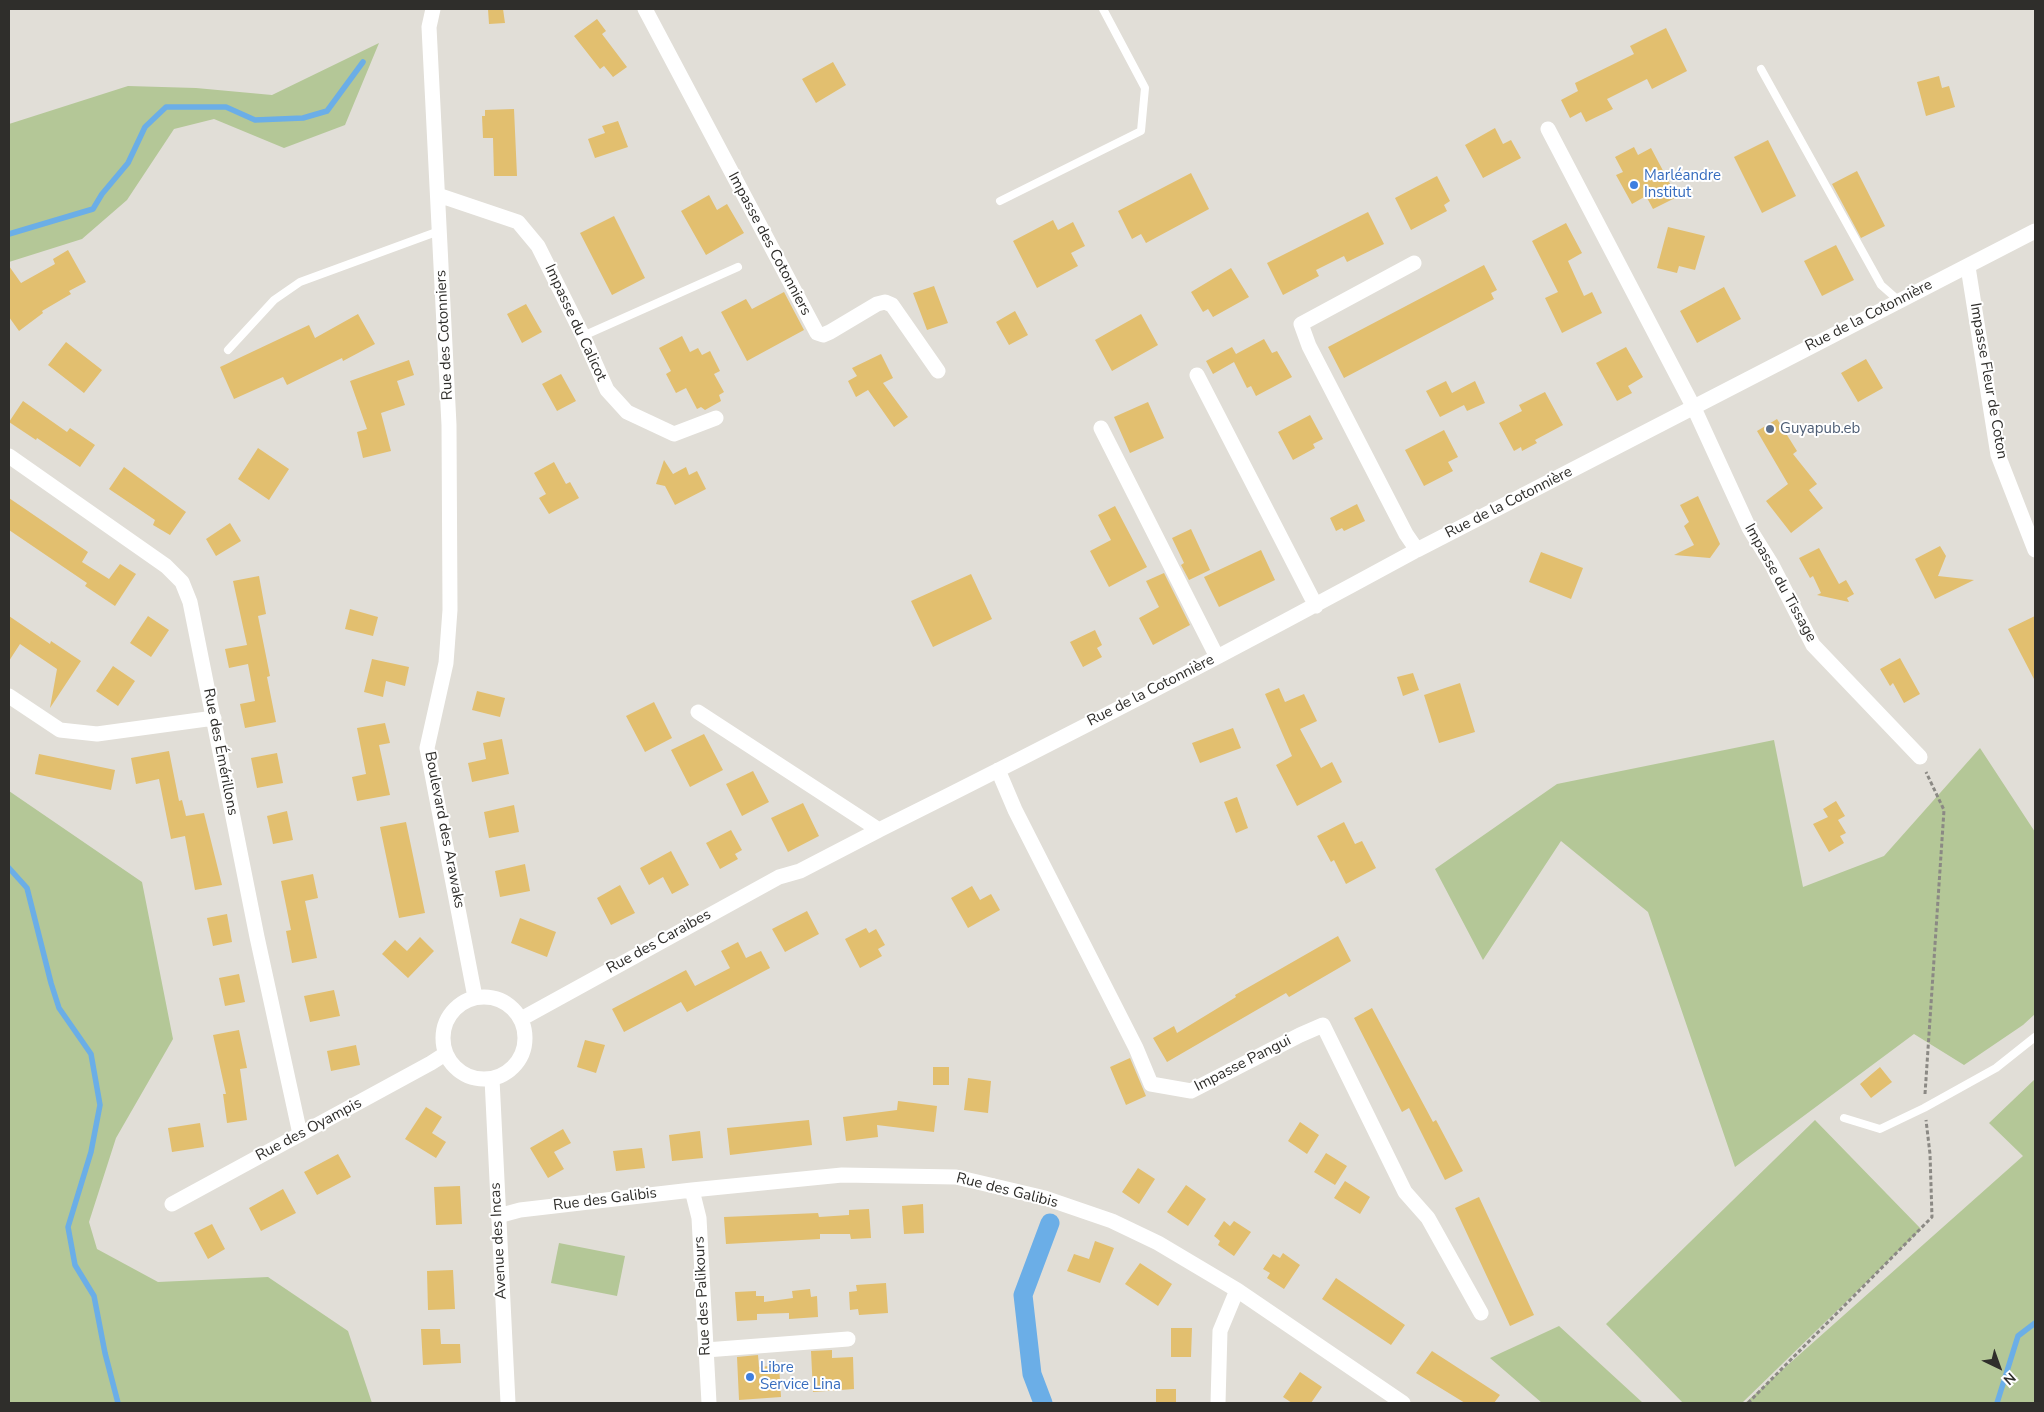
<!DOCTYPE html>
<html>
<head>
<meta charset="utf-8">
<style>
	body { margin:0 }
	#map { position:relative; width:2044px; height:1412px; overflow:hidden; background:#e1ded7; font-family:"Nunito Sans",sans-serif }
	canvas { display:block }
	.frame { position:absolute; inset:0; border:10px solid #2f2e2b; pointer-events:none }
	.north { position:absolute; left:1974px; top:1342px; width:50px; height:50px; -webkit-text-stroke:4px #fff; paint-order:stroke; rotate:138deg; font-size:14px; font-weight:700; line-height:20px; text-align:center; color:#2f2e2b }
	.north::after { content:''; display:block; margin:auto; width:18px; height:22px; background:#2f2e2b; clip-path:polygon(50% 0,100% 100%,50% 72%,0 100%) }
</style>
</head>
<body>
<div id="map">
<canvas width="2044" height="1412"></canvas>
<div class="frame"></div>
<div class="north">N</div>
</div>
<script>
const context = document.querySelector('canvas').getContext('2d');
context.lineJoin = 'round';
function paint(path, color) { context.fillStyle = color; context.fill(path, 'evenodd'); }
function trace(path, color, width, dash) { context.strokeStyle = color; context.lineWidth = width; context.lineCap = dash ? 'butt' : 'round'; context.setLineDash(dash || []); context.stroke(path); }
function label(font, color, halo, rows, align = 'center') {
  context.font = font + ' "Nunito Sans",sans-serif'; context.lineWidth = 4; context.setLineDash([]); context.textBaseline = 'middle'; context.strokeStyle = halo; context.fillStyle = color; for (const [text, x, y, turn = 0] of rows) {
    context.save(); context.translate(x, y); context.rotate((+turn || 0) * Math.PI / 180); context.textAlign = isNaN(turn) ? turn : align; if (halo) context.strokeText(text, 0, 0); context.fillText(text, 0, 0); context.restore();
  }
}
const green = new Path2D(`
	M 379,43 L 345,125 L 284,148 L 214,119 L 174,129 L 127,200 L 82,239 L 9,262 L 9,124 L 128,86 L 196,88 L 272,95 Z
	M 1774,740 L 1803,887 L 1884,856 L 1980,748 L 2035,832 L 2035,1014 L 2023,1025 L 1964,1065 L 1914,1034 L 1735,1167 L 1648,912 L 1561,841 L 1483,960 L 1435,869 L 1557,784 Z
	M 9,791 L 142,882 L 173,1039 L 116,1138 L 89,1222 L 97,1249 L 158,1282 L 268,1277 L 348,1331 L 372,1403 L 9,1403 Z
	M 2035,1079 L 2035,1403 L 1745,1403 L 2023,1156 L 1989,1123 Z
	M 1815,1120 L 1921,1229 L 1742,1403 L 1683,1403 L 1606,1324 Z
	M 559,1243 L 625,1256 L 617,1296 L 551,1283 Z
	M 1559,1326 L 1643,1403 L 1542,1403 L 1490,1358 Z`);
const stream = new Path2D(`
	M 9,234 L 93,209 L 102,194 L 128,163 L 145,127 L 166,107 L 226,107 L 255,120 L 303,118 L 327,111 L 363,62
	M 9,868 L 27,888 L 51,983 L 59,1008 L 91,1054 L 100,1105 L 91,1152 L 68,1227 L 75,1265 L 94,1296 L 105,1353 L 118,1403
	M 1997,1403 L 2018,1336 L 2035,1323`);
const canal = new Path2D(`
	M 1043,1403 L 1032,1374 L 1023,1295 L 1050,1223`);
const building = new Path2D(`
	M 488,9 L 503,9 L 505,23 L 489,24 Z
	M 597,19 L 606,31 L 602,34 L 627,67 L 613,77 L 604,66 L 600,69 L 574,36 Z
	M 1666,28 L 1687,71 L 1652,89 L 1647,79 L 1607,99 L 1613,109 L 1586,122 L 1581,112 L 1570,118 L 1561,100 L 1578,91 L 1575,83 L 1634,54 L 1630,46 Z
	M 833,62 L 846,85 L 816,103 L 802,79 Z
	M 1939,76 L 1942,88 L 1949,86 L 1955,107 L 1926,116 L 1917,82 Z
	M 514,109 L 517,176 L 494,176 L 493,138 L 483,138 L 482,116 L 485,116 L 485,110 Z
	M 618,121 L 628,147 L 595,158 L 588,139 L 605,133 L 602,126 Z
	M 1495,128 L 1503,144 L 1511,140 L 1521,158 L 1483,178 L 1465,145 Z
	M 1768,140 L 1796,196 L 1762,213 L 1734,157 Z
	M 1634,147 L 1638,155 L 1651,148 L 1677,197 L 1653,209 L 1646,196 L 1632,204 L 1616,175 L 1623,172 L 1615,157 Z
	M 1857,171 L 1885,226 L 1861,238 L 1832,184 Z
	M 1191,173 L 1209,209 L 1146,243 L 1141,234 L 1132,239 L 1118,211 Z
	M 1437,176 L 1450,201 L 1444,205 L 1447,211 L 1411,230 L 1395,198 Z
	M 709,195 L 717,210 L 727,204 L 744,233 L 706,255 L 681,211 Z
	M 1368,212 L 1384,244 L 1347,262 L 1344,256 L 1316,270 L 1319,276 L 1283,295 L 1267,263 Z
	M 614,216 L 645,278 L 612,295 L 580,233 Z
	M 1053,220 L 1058,230 L 1073,222 L 1085,246 L 1071,253 L 1078,266 L 1037,288 L 1013,241 Z
	M 1566,223 L 1582,253 L 1568,261 L 1584,296 L 1592,292 L 1602,313 L 1562,333 L 1545,298 L 1558,292 L 1532,241 Z
	M 1668,227 L 1705,236 L 1695,270 L 1679,266 L 1677,273 L 1657,268 Z
	M 1836,245 L 1854,280 L 1822,296 L 1804,261 Z
	M 68,250 L 86,282 L 69,291 L 71,294 L 42,311 L 43,313 L 19,331 L 9,317 L 9,266 L 21,283 L 55,264 L 53,259 Z
	M 1484,265 L 1497,290 L 1491,293 L 1494,299 L 1344,378 L 1328,347 Z
	M 1231,268 L 1249,297 L 1213,317 L 1208,309 L 1203,312 L 1191,292 Z
	M 934,286 L 948,323 L 927,330 L 913,293 Z
	M 1724,287 L 1741,319 L 1697,343 L 1680,311 Z
	M 784,292 L 804,330 L 747,361 L 721,312 L 746,299 L 752,309 Z
	M 526,304 L 542,332 L 522,343 L 507,314 Z
	M 1015,311 L 1028,335 L 1009,345 L 996,322 Z
	M 358,314 L 375,344 L 343,361 L 342,358 L 287,385 L 283,377 L 234,399 L 220,367 L 309,325 L 315,338 Z
	M 1141,314 L 1158,345 L 1112,371 L 1095,340 Z
	M 682,336 L 690,352 L 698,348 L 702,355 L 710,351 L 720,371 L 714,374 L 724,392 L 719,395 L 721,401 L 705,410 L 701,407 L 697,409 L 686,388 L 676,393 L 666,374 L 671,371 L 659,348 Z
	M 1264,339 L 1272,353 L 1277,351 L 1292,377 L 1256,396 L 1251,386 L 1247,388 L 1234,362 L 1213,374 L 1206,361 L 1232,347 L 1236,354 Z
	M 66,342 L 102,370 L 84,393 L 48,365 Z
	M 1626,347 L 1643,377 L 1628,386 L 1632,393 L 1617,401 L 1596,363 Z
	M 881,354 L 893,378 L 883,383 L 908,417 L 894,427 L 868,390 L 856,397 L 848,381 L 857,376 L 852,368 Z
	M 1866,359 L 1883,388 L 1858,402 L 1841,373 Z
	M 409,360 L 414,375 L 397,381 L 405,405 L 381,413 L 391,451 L 363,458 L 357,432 L 367,429 L 350,381 Z
	M 561,374 L 576,401 L 557,411 L 542,384 Z
	M 1446,381 L 1452,393 L 1475,381 L 1485,403 L 1467,411 L 1464,405 L 1440,417 L 1426,391 Z
	M 1545,392 L 1563,425 L 1535,440 L 1537,443 L 1522,451 L 1521,447 L 1514,451 L 1499,423 L 1522,411 L 1519,405 Z
	M 23,401 L 67,432 L 70,428 L 95,445 L 80,467 L 37,438 L 36,440 L 9,422 Z
	M 1148,402 L 1164,438 L 1130,453 L 1114,417 Z
	M 1310,415 L 1323,439 L 1313,444 L 1315,448 L 1293,460 L 1278,432 Z
	M 1777,419 L 1797,451 L 1793,454 L 1817,484 L 1809,490 L 1823,508 L 1791,533 L 1766,501 L 1788,484 L 1757,431 Z
	M 1444,430 L 1458,457 L 1448,462 L 1453,471 L 1424,486 L 1405,450 Z
	M 258,448 L 289,469 L 269,500 L 238,479 Z
	M 664,460 L 673,474 L 686,467 L 689,475 L 697,471 L 706,489 L 675,505 L 665,486 L 656,484 Z
	M 554,462 L 566,484 L 570,482 L 579,498 L 549,514 L 539,498 L 546,494 L 534,473 Z
	M 124,467 L 186,512 L 170,535 L 153,525 L 155,520 L 109,489 Z
	M 1698,496 L 1720,544 L 1710,558 L 1674,555 L 1694,545 L 1684,526 L 1689,522 L 1680,505 Z
	M 9,498 L 88,552 L 82,562 L 109,579 L 120,564 L 136,574 L 115,606 L 85,586 L 87,583 L 9,530 Z
	M 1357,504 L 1365,521 L 1344,531 L 1342,528 L 1336,531 L 1330,518 Z
	M 1115,506 L 1147,567 L 1109,587 L 1090,551 L 1111,540 L 1098,515 Z
	M 230,523 L 241,541 L 216,556 L 206,539 Z
	M 1191,529 L 1210,570 L 1189,580 L 1181,565 L 1184,563 L 1172,538 Z
	M 1940,546 L 1946,556 L 1938,576 L 1974,580 L 1935,599 L 1915,559 Z
	M 1819,548 L 1839,584 L 1846,580 L 1854,594 L 1847,598 L 1849,602 L 1817,595 L 1821,593 L 1813,576 L 1810,578 L 1799,558 Z
	M 1261,550 L 1275,580 L 1219,607 L 1204,577 Z
	M 1541,552 L 1583,568 L 1571,599 L 1529,582 Z
	M 1164,573 L 1190,625 L 1153,645 L 1139,618 L 1159,607 L 1146,581 Z
	M 971,574 L 992,619 L 933,647 L 911,601 Z
	M 259,576 L 266,614 L 258,616 L 270,676 L 267,677 L 276,722 L 245,728 L 240,704 L 255,701 L 248,664 L 229,668 L 225,649 L 247,645 L 233,581 Z
	M 350,609 L 378,617 L 373,636 L 345,629 Z
	M 9,616 L 50,644 L 51,641 L 81,661 L 50,708 L 57,669 L 20,644 L 9,661 Z
	M 148,616 L 169,630 L 151,657 L 130,643 Z
	M 2035,616 L 2035,681 L 2008,629 Z
	M 1095,630 L 1102,645 L 1097,648 L 1102,657 L 1083,667 L 1070,642 Z
	M 1900,658 L 1920,694 L 1904,703 L 1893,683 L 1890,686 L 1880,669 Z
	M 372,659 L 409,667 L 405,686 L 386,681 L 383,697 L 364,692 Z
	M 113,666 L 135,681 L 118,706 L 96,691 Z
	M 1413,673 L 1419,690 L 1403,696 L 1397,677 Z
	M 1460,683 L 1475,732 L 1439,743 L 1424,695 Z
	M 1279,688 L 1285,702 L 1304,694 L 1317,721 L 1300,729 L 1321,768 L 1332,762 L 1342,782 L 1297,806 L 1276,765 L 1292,756 L 1265,694 Z
	M 477,691 L 505,698 L 500,717 L 472,710 Z
	M 654,702 L 672,738 L 645,752 L 626,716 Z
	M 385,723 L 390,743 L 379,745 L 390,795 L 357,801 L 352,777 L 366,774 L 357,728 Z
	M 1233,728 L 1241,748 L 1200,763 L 1192,743 Z
	M 704,734 L 723,770 L 690,787 L 671,750 Z
	M 502,739 L 509,774 L 472,782 L 468,763 L 486,759 L 483,743 Z
	M 169,751 L 179,801 L 182,800 L 186,816 L 204,813 L 222,885 L 195,890 L 185,836 L 171,839 L 159,779 L 136,784 L 131,758 Z
	M 277,753 L 283,783 L 257,788 L 251,758 Z
	M 39,754 L 115,770 L 111,790 L 35,774 Z
	M 753,771 L 769,802 L 742,816 L 726,784 Z
	M 1237,797 L 1248,828 L 1236,833 L 1224,802 Z
	M 1836,801 L 1845,816 L 1838,820 L 1846,833 L 1840,836 L 1844,843 L 1829,852 L 1813,824 L 1828,817 L 1823,809 Z
	M 803,803 L 819,836 L 788,852 L 771,818 Z
	M 514,805 L 519,832 L 489,838 L 484,812 Z
	M 287,811 L 293,840 L 273,844 L 267,816 Z
	M 406,822 L 425,913 L 399,918 L 380,827 Z
	M 1344,822 L 1355,844 L 1362,841 L 1376,868 L 1346,884 L 1334,860 L 1331,862 L 1317,836 Z
	M 731,830 L 742,850 L 735,854 L 738,859 L 720,869 L 706,843 Z
	M 671,851 L 689,885 L 672,894 L 663,877 L 649,885 L 640,868 Z
	M 525,864 L 530,891 L 500,897 L 495,871 Z
	M 313,874 L 318,898 L 305,901 L 317,958 L 292,963 L 286,931 L 291,930 L 281,881 Z
	M 620,885 L 635,913 L 611,925 L 597,898 Z
	M 972,886 L 980,900 L 991,894 L 1000,910 L 968,928 L 951,898 Z
	M 807,911 L 819,934 L 785,952 L 772,929 Z
	M 227,914 L 232,942 L 213,946 L 207,918 Z
	M 520,918 L 556,932 L 547,957 L 511,943 Z
	M 866,928 L 869,933 L 876,929 L 885,945 L 878,949 L 882,956 L 860,968 L 845,939 Z
	M 1338,936 L 1351,961 L 1289,997 L 1286,993 L 1167,1062 L 1153,1038 L 1174,1026 L 1177,1033 L 1236,997 L 1235,995 Z
	M 420,937 L 434,951 L 408,978 L 382,954 L 395,940 L 407,951 Z
	M 738,942 L 746,958 L 761,951 L 770,968 L 687,1012 L 681,1002 L 624,1032 L 612,1009 L 686,970 L 695,986 L 730,968 L 721,951 Z
	M 239,974 L 245,1002 L 225,1006 L 219,978 Z
	M 334,990 L 340,1016 L 310,1022 L 304,996 Z
	M 1372,1008 L 1433,1122 L 1436,1120 L 1463,1171 L 1445,1180 L 1409,1108 L 1402,1112 L 1354,1018 Z
	M 239,1030 L 247,1068 L 240,1069 L 247,1120 L 227,1123 L 223,1094 L 226,1094 L 213,1035 Z
	M 585,1040 L 605,1045 L 596,1073 L 577,1067 Z
	M 356,1045 L 360,1065 L 331,1071 L 327,1051 Z
	M 1130,1058 L 1146,1096 L 1126,1105 L 1110,1067 Z
	M 933,1067 L 949,1067 L 949,1085 L 933,1085 Z
	M 1880,1067 L 1892,1082 L 1871,1098 L 1860,1084 Z
	M 968,1078 L 991,1081 L 988,1113 L 964,1110 Z
	M 898,1101 L 937,1106 L 934,1132 L 877,1125 L 878,1137 L 846,1141 L 843,1117 L 897,1110 Z
	M 426,1107 L 442,1117 L 432,1133 L 446,1142 L 436,1158 L 405,1139 Z
	M 809,1120 L 812,1145 L 730,1155 L 727,1128 Z
	M 1300,1122 L 1319,1135 L 1307,1154 L 1288,1141 Z
	M 200,1123 L 204,1147 L 172,1152 L 168,1128 Z
	M 563,1129 L 571,1143 L 554,1152 L 564,1169 L 548,1178 L 530,1148 Z
	M 700,1131 L 703,1158 L 672,1161 L 669,1135 Z
	M 642,1148 L 645,1168 L 616,1171 L 613,1151 Z
	M 1326,1153 L 1347,1166 L 1335,1185 L 1314,1172 Z
	M 338,1154 L 351,1177 L 317,1195 L 304,1172 Z
	M 1138,1168 L 1155,1179 L 1139,1204 L 1122,1192 Z
	M 1345,1181 L 1370,1197 L 1360,1214 L 1334,1198 Z
	M 1186,1185 L 1206,1199 L 1188,1226 L 1167,1212 Z
	M 460,1186 L 462,1224 L 436,1225 L 434,1187 Z
	M 283,1189 L 296,1213 L 261,1231 L 249,1208 Z
	M 1479,1197 L 1534,1315 L 1510,1326 L 1455,1208 Z
	M 923,1204 L 924,1233 L 904,1234 L 902,1206 Z
	M 869,1209 L 871,1238 L 851,1239 L 850,1234 L 820,1234 L 820,1239 L 726,1244 L 724,1217 L 818,1213 L 819,1217 L 849,1215 L 849,1210 Z
	M 1224,1221 L 1230,1226 L 1234,1221 L 1251,1232 L 1234,1256 L 1218,1245 L 1220,1241 L 1214,1236 Z
	M 212,1224 L 225,1249 L 208,1259 L 194,1233 Z
	M 1095,1241 L 1114,1248 L 1100,1283 L 1067,1271 L 1074,1254 L 1089,1259 Z
	M 1283,1253 L 1300,1265 L 1284,1289 L 1267,1278 L 1270,1273 L 1263,1269 L 1273,1254 L 1280,1258 Z
	M 1140,1263 L 1172,1284 L 1158,1306 L 1125,1284 Z
	M 453,1270 L 455,1309 L 428,1310 L 427,1271 Z
	M 1336,1278 L 1405,1325 L 1391,1345 L 1322,1299 Z
	M 886,1283 L 888,1313 L 859,1315 L 858,1309 L 850,1310 L 849,1292 L 857,1291 L 856,1285 Z
	M 810,1289 L 811,1297 L 817,1296 L 818,1317 L 789,1319 L 789,1313 L 757,1314 L 757,1320 L 737,1321 L 735,1292 L 756,1291 L 756,1296 L 764,1296 L 764,1302 L 793,1298 L 792,1291 Z
	M 1171,1328 L 1192,1328 L 1191,1357 L 1171,1357 Z
	M 421,1329 L 440,1329 L 441,1344 L 460,1344 L 461,1363 L 423,1365 Z
	M 832,1350 L 832,1358 L 853,1357 L 854,1389 L 813,1392 L 811,1351 Z
	M 1432,1351 L 1500,1395 L 1494,1403 L 1465,1403 L 1416,1373 Z
	M 758,1355 L 759,1367 L 779,1365 L 781,1397 L 739,1400 L 737,1357 Z
	M 1300,1372 L 1322,1387 L 1311,1403 L 1292,1403 L 1283,1397 Z
	M 1156,1389 L 1176,1389 L 1176,1403 L 1156,1403 Z`);
const path = new Path2D(`
	M 1925,1094 L 1944,810 L 1926,772
	M 1748,1403 L 1932,1217 L 1930,1154 L 1926,1120`);
const lane = new Path2D(`
	M 1761,69 L 1881,285 L 1898,300
	M 1000,201 L 1141,131 L 1145,88 L 1103,9
	M 583,336 L 738,267
	M 228,350 L 274,300 L 300,282 L 439,231
	M 1844,1118 L 1880,1129 L 1924,1108 L 1996,1068 L 2035,1037`);
const street = new Path2D(`
	M 433,9 L 429,27 L 449,425 L 450,610 L 446,663 L 427,748 L 475,997
	M 645,9 L 817,333 L 823,335 L 830,332 L 877,304 L 885,302 L 892,305 L 938,371
	M 1548,129 L 1694,408 L 1749,528 L 1772,565 L 1813,645 L 1920,757
	M 438,195 L 518,222 L 538,246 L 583,336 L 607,390 L 627,412 L 674,434 L 716,418
	M 1414,263 L 1301,324 L 1309,346 L 1406,534 L 1417,550
	M 1968,267 L 1998,455 L 2035,550
	M 1197,375 L 1316,606
	M 1101,428 L 1217,657
	M 9,456 L 166,566 L 182,582 L 190,602 L 257,937 L 300,1134
	M 9,696 L 60,730 L 97,734 L 214,718
	M 698,712 L 879,830 C 1060,740 1239,647 1417,550 L 2035,231
	M 998,770 L 1015,810 L 1136,1048 L 1151,1084 L 1191,1091 L 1300,1035 L 1323,1025 L 1405,1192 L 1428,1218 L 1481,1313
	M443 1038a41 41 0 1 1 82 0a41 41 0 1 1-82 0Z
	M 521,1019 L 779,877 L 800,871 L 879,830
	M 492,1079 L 508,1403
	M 692,1190 L 699,1218 L 709,1403
	M 172,1204 L 431,1063 L 445,1054
	M 498,1216 L 520,1210 L 692,1190 L 842,1175 L 956,1177 L 1045,1198 L 1112,1221 L 1158,1243 L 1237,1290 L 1403,1403
	M 706,1350 L 848,1339
	M 1218,1403 L 1220,1331 L 1237,1290`);
const markers = [
	[1634,185,5,"#3f7fe0"],
	[1770,429,5,"#5c6f8a"],
	[750,1377,5,"#3f7fe0"]
];
const shopNames = [
	["Marléandre",1644,176],
	["Institut",1644,193],
	["Libre",760,1368],
	["Service Lina",760,1385]
];
const streetNames = [
	["Impasse des Cotonniers",769,244,62],
	["Rue de la Cotonnière",1869,316,-27],
	["Impasse du Calicot",575,323,65],
	["Rue des Cotonniers",445,335,-93],
	["Impasse Fleur de Coton",1988,381,80],
	["Rue de la Cotonnière",1509,503,-27],
	["Impasse du Tissage",1780,583,61],
	["Rue de la Cotonnière",1151,691,-27],
	["Rue des Émérillons",220,752,79],
	["Boulevard des Arawaks",444,830,79],
	["Rue des Caraibes",659,942,-29],
	["Impasse Pangui",1243,1064,-27],
	["Rue des Oyampis",309,1130,-28],
	["Rue des Galibis",1007,1191,14],
	["Rue des Galibis",605,1200,-7],
	["Avenue des Incas",499,1241,-93],
	["Rue des Palikours",703,1296,-93]
];
const serviceNames = [
	["Guyapub.eb",1780,429]
];
paint(green, '#b4c797');
trace(stream, '#6baee7', 5.5);
trace(canal, '#6baee7', 19);
paint(building, '#e2bf6f');
trace(path, '#8b8984', 3, [4, 2.5]);
trace(lane, '#fff', 8);
trace(street, '#fff', 15);
for (const [x, y, r, color] of markers) { const dot = new Path2D(); dot.arc(x, y, r, 0, 2 * Math.PI); context.fillStyle = color; context.fill(dot); trace(dot, '#fff', 2); }
label('15px', '#366cbe', '#fff', shopNames, 'left');
label('15px', '#2f2e2b', '#fff', streetNames);
label('15px', '#4e5e75', '#fff', serviceNames, 'left');
</script>
</body>
</html>
